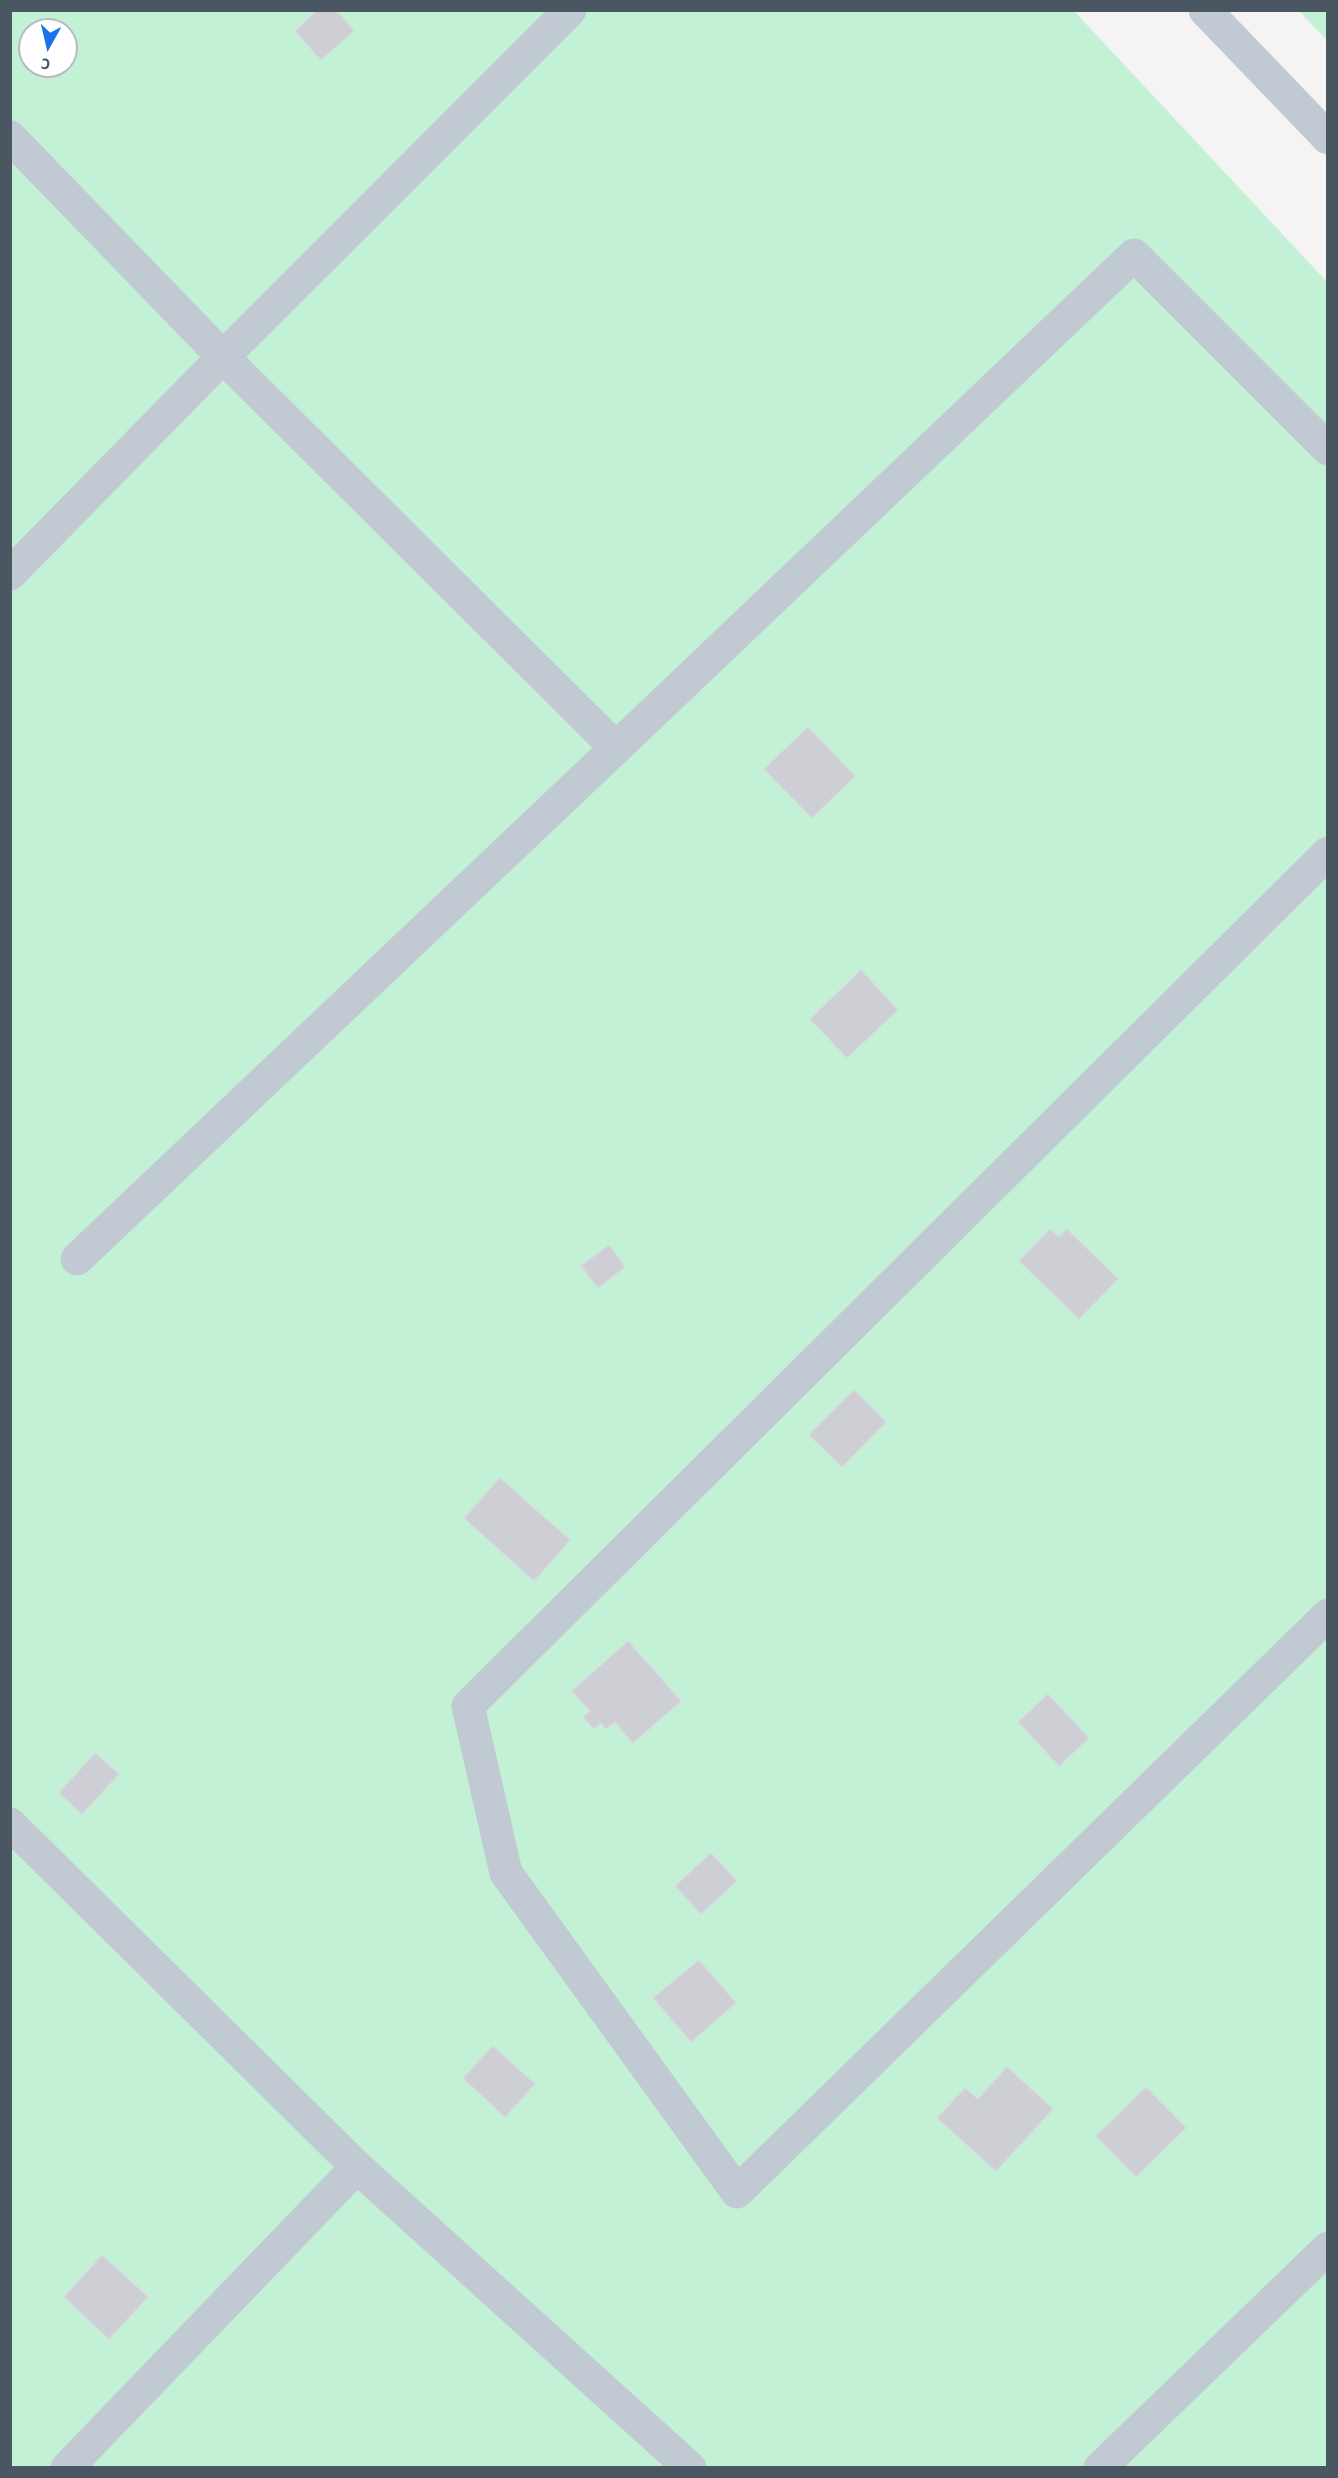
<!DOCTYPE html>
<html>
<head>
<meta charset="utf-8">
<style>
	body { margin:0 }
	#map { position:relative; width:1338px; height:2478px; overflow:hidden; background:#f5f3f3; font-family:"Alegreya Sans",sans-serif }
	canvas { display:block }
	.frame { position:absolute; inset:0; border:12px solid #4a5661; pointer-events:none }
	.north { position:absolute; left:18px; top:18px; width:60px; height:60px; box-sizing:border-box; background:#fff; border:2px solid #b7bbc0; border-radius:50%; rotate:188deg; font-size:16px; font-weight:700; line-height:24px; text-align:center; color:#4a5661 }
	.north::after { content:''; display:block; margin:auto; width:21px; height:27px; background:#1a73e8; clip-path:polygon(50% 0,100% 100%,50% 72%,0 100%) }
</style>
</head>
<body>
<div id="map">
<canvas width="1338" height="2478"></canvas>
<div class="frame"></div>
<div class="north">С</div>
</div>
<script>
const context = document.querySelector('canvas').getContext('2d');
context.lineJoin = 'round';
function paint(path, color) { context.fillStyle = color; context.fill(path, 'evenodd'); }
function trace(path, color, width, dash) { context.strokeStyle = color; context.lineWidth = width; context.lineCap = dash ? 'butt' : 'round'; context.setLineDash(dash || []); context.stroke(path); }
const green = new Path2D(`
	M 11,11 L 1074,11 L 1327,282 L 1327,2467 L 11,2468 ZM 30,30 L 66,30 L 66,66 L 30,66 Z
	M 1299,11 L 1327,11 L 1327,40 Z`);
const building = new Path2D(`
	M 317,10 L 336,10 L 354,31 L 321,60 L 295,31 Z
	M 808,727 L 855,776 L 812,818 L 764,769 Z
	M 861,970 L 898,1010 L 847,1058 L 810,1019 Z
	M 1050,1229 L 1059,1237 L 1067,1229 L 1118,1279 L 1079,1319 L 1019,1261 Z
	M 609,1245 L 625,1267 L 598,1288 L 581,1266 Z
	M 854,1390 L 886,1422 L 842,1467 L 809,1435 Z
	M 500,1478 L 570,1540 L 534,1581 L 464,1518 Z
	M 628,1641 L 681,1701 L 633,1743 L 615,1722 L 606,1729 L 601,1723 L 594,1729 L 583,1717 L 590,1711 L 572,1691 Z
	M 1048,1694 L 1089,1738 L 1059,1766 L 1018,1722 Z
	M 95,1753 L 119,1774 L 82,1814 L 59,1793 Z
	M 711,1853 L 737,1881 L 701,1914 L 675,1886 Z
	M 699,1960 L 736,2003 L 691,2042 L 653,1998 Z
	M 493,2046 L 535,2084 L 505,2117 L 463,2078 Z
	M 1007,2067 L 1053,2109 L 996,2171 L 937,2118 L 965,2088 L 978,2099 Z
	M 1146,2087 L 1186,2128 L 1136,2177 L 1096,2136 Z
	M 102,2255 L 148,2297 L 109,2339 L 64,2297 Z`);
const minor = new Path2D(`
	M 1205,10 L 1328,138
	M 10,137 L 223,357 L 616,748 L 1134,255 L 1328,449
	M 10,574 L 223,357 L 570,10
	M 1328,853 L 468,1706 L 506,1873 L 737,2192 L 1328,1615
	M 77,1259 L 616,748
	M 10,1824 L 357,2167 L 690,2468
	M 67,2468 L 357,2167
	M 1100,2468 L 1328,2248`);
paint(green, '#c3f1d5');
paint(building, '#cdcfd5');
trace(building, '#d7d9de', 1.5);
trace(minor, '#c1cad2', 33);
</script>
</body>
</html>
